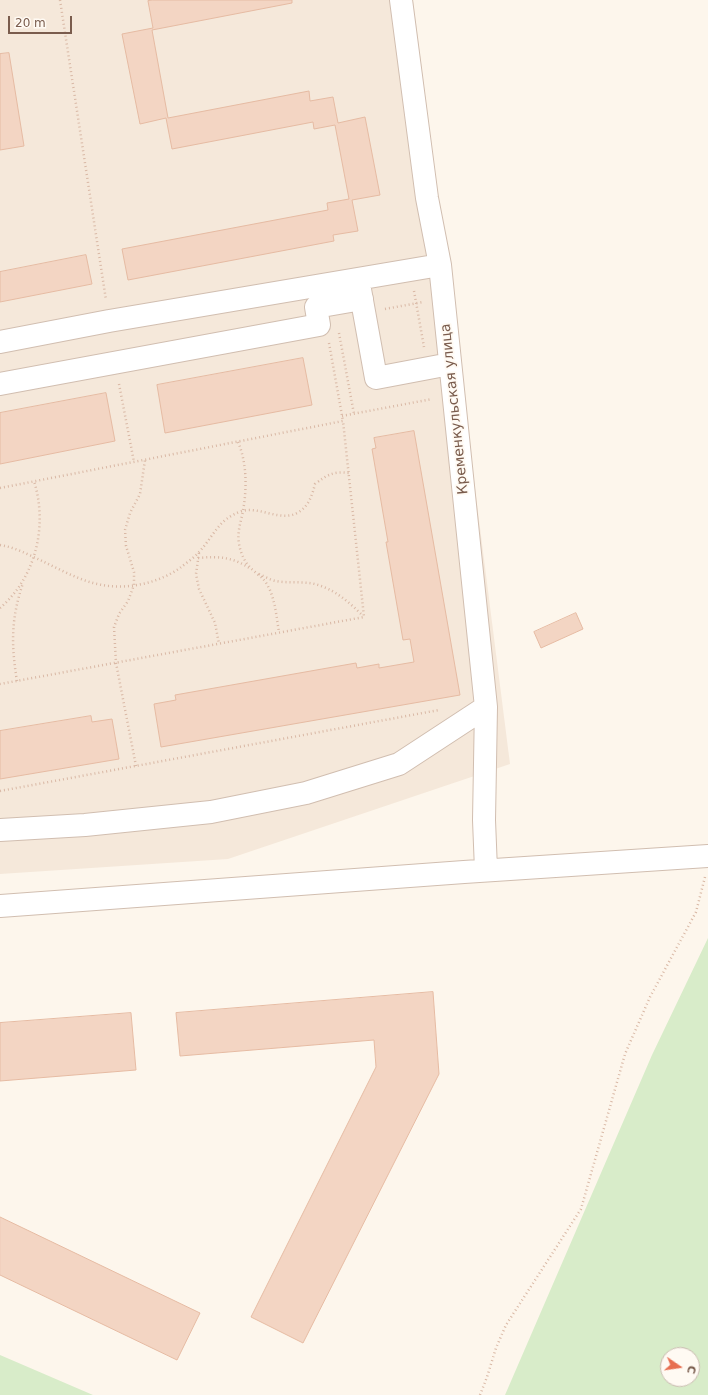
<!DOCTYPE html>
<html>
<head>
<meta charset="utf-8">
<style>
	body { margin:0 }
	#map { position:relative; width:708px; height:1395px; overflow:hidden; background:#fdf6ec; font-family:"DejaVu Sans",sans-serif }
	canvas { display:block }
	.north { position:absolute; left:660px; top:1347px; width:40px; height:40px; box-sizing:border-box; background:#fffaf3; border:1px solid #cabbb1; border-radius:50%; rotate:103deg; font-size:11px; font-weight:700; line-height:16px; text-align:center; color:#7a5c4d }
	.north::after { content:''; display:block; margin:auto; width:14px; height:18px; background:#e76f51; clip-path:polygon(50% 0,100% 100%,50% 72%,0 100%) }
	.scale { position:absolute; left:8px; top:16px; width:64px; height:18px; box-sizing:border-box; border:2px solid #7a5c4d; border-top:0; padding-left:5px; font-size:12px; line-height:14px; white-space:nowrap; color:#7a5c4d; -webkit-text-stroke:3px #fffaf3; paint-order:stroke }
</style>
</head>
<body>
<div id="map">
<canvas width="708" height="1395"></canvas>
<div class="north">С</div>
<div class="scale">20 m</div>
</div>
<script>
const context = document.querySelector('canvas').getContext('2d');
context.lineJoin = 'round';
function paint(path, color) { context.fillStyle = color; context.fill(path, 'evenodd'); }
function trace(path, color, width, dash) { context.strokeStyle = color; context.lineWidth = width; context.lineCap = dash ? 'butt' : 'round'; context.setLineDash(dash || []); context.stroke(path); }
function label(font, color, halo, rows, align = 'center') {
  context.font = font + ' "DejaVu Sans",sans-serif'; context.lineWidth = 3.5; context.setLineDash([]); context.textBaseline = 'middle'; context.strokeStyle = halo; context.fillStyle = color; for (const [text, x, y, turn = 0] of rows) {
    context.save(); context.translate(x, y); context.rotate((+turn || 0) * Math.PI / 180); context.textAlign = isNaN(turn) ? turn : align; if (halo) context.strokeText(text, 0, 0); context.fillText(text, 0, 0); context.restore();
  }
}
const residential = new Path2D(`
	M 0,0 L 413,0 L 510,764 L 228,859 L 0,874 Z`);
const green = new Path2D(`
	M 708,938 L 708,1395 L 505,1395 L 652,1055 ZM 668,1355 L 692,1355 L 692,1379 L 668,1379 Z
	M 0,1355 L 93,1395 L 0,1395 Z`);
const building = new Path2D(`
	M 153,0 L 292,0 L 292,3 L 152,30 L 168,118 L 309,91 L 310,101 L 333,97 L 338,123 L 365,117 L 380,195 L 352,200 L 358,231 L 333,235 L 334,241 L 128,280 L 122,249 L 328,210 L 327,203 L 349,199 L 335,125 L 314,129 L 313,122 L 172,149 L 166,118 L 140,124 L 122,34 L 153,28 L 148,1 Z
	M 9,53 L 24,146 L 0,150 L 0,54 Z
	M 86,255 L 92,284 L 0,302 L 0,272 Z
	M 303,358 L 312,405 L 165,433 L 157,385 Z
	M 106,393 L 115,441 L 0,464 L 0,413 Z
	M 414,431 L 460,695 L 161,747 L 154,704 L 176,700 L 175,695 L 356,663 L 357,668 L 379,664 L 379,668 L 414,662 L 410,639 L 403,640 L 386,542 L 388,542 L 372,449 L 376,448 L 374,438 Z
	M 576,613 L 583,629 L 541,648 L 534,632 Z
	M 91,716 L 92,722 L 112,719 L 119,759 L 0,779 L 0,731 Z
	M 433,992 L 439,1074 L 303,1343 L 251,1317 L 376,1067 L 374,1040 L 180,1056 L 176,1013 Z
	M 131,1013 L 136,1070 L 0,1081 L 0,1023 Z
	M 0,1217 L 200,1313 L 177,1360 L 0,1275 Z`);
const path = new Path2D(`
	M 60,0 L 106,300
	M 414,291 L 424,347
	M 385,309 L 423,302
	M 339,333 L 354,414
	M 329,343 L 343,421
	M 119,384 L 134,462
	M 342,416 L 432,399
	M 238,442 C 247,463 247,488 243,511 C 241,522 237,531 239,544 C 241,555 246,565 255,572 C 258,575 262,577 264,580 C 275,594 276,615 279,632
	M 0,488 L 343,421 L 364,617 L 0,684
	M 0,545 C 14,547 27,554 40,560 C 57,568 75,578 93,583 C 122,591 155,585 180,568 C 186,563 194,558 199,552 C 214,536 218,519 242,511 C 261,506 281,523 299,512 C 309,505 312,496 315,484 C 327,475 333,471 349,473
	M 199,553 L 196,574 L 199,589 L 215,623 L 219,644
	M 198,558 C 219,556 233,557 251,569
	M 259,574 C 264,576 270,580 276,581 C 291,584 307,580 321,586 C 338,592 351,604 363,616
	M 0,608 C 36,577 48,526 34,481
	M 17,681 C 11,644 11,619 23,583
	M 136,766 L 116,663 L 114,627 L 119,614 L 128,601 L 134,585 L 134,572 L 126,546 L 125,530 L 130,513 L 140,494 L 145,460
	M 0,791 L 439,710
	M 480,1395 L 487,1377 L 496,1348 L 506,1325 L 581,1209 L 625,1054 L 650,997 L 696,912 L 705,877`);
const minor = new Path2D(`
	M 401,0 L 427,198 L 440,265 L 486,707 L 484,820 L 486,870
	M 359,284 L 376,378 L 450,364
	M 0,342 L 109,321 L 440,265
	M 0,384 L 319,325 L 316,307 L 362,299
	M 0,830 L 85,825 L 211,812 L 306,793 L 399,764 L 486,707
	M 0,906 L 464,872 L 708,856`);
const streetNames = [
	["Кременкульская улица",455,409,-96]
];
paint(residential, '#f5e8da');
paint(green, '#d8ecc9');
paint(building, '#f3d5c3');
trace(building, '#e6bba3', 1);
trace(minor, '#d1beb0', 24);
trace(path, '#d9b8a5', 2.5, [1, 3]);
trace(minor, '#fff', 22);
label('14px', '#7a5c4d', '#fffaf3', streetNames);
</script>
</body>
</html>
